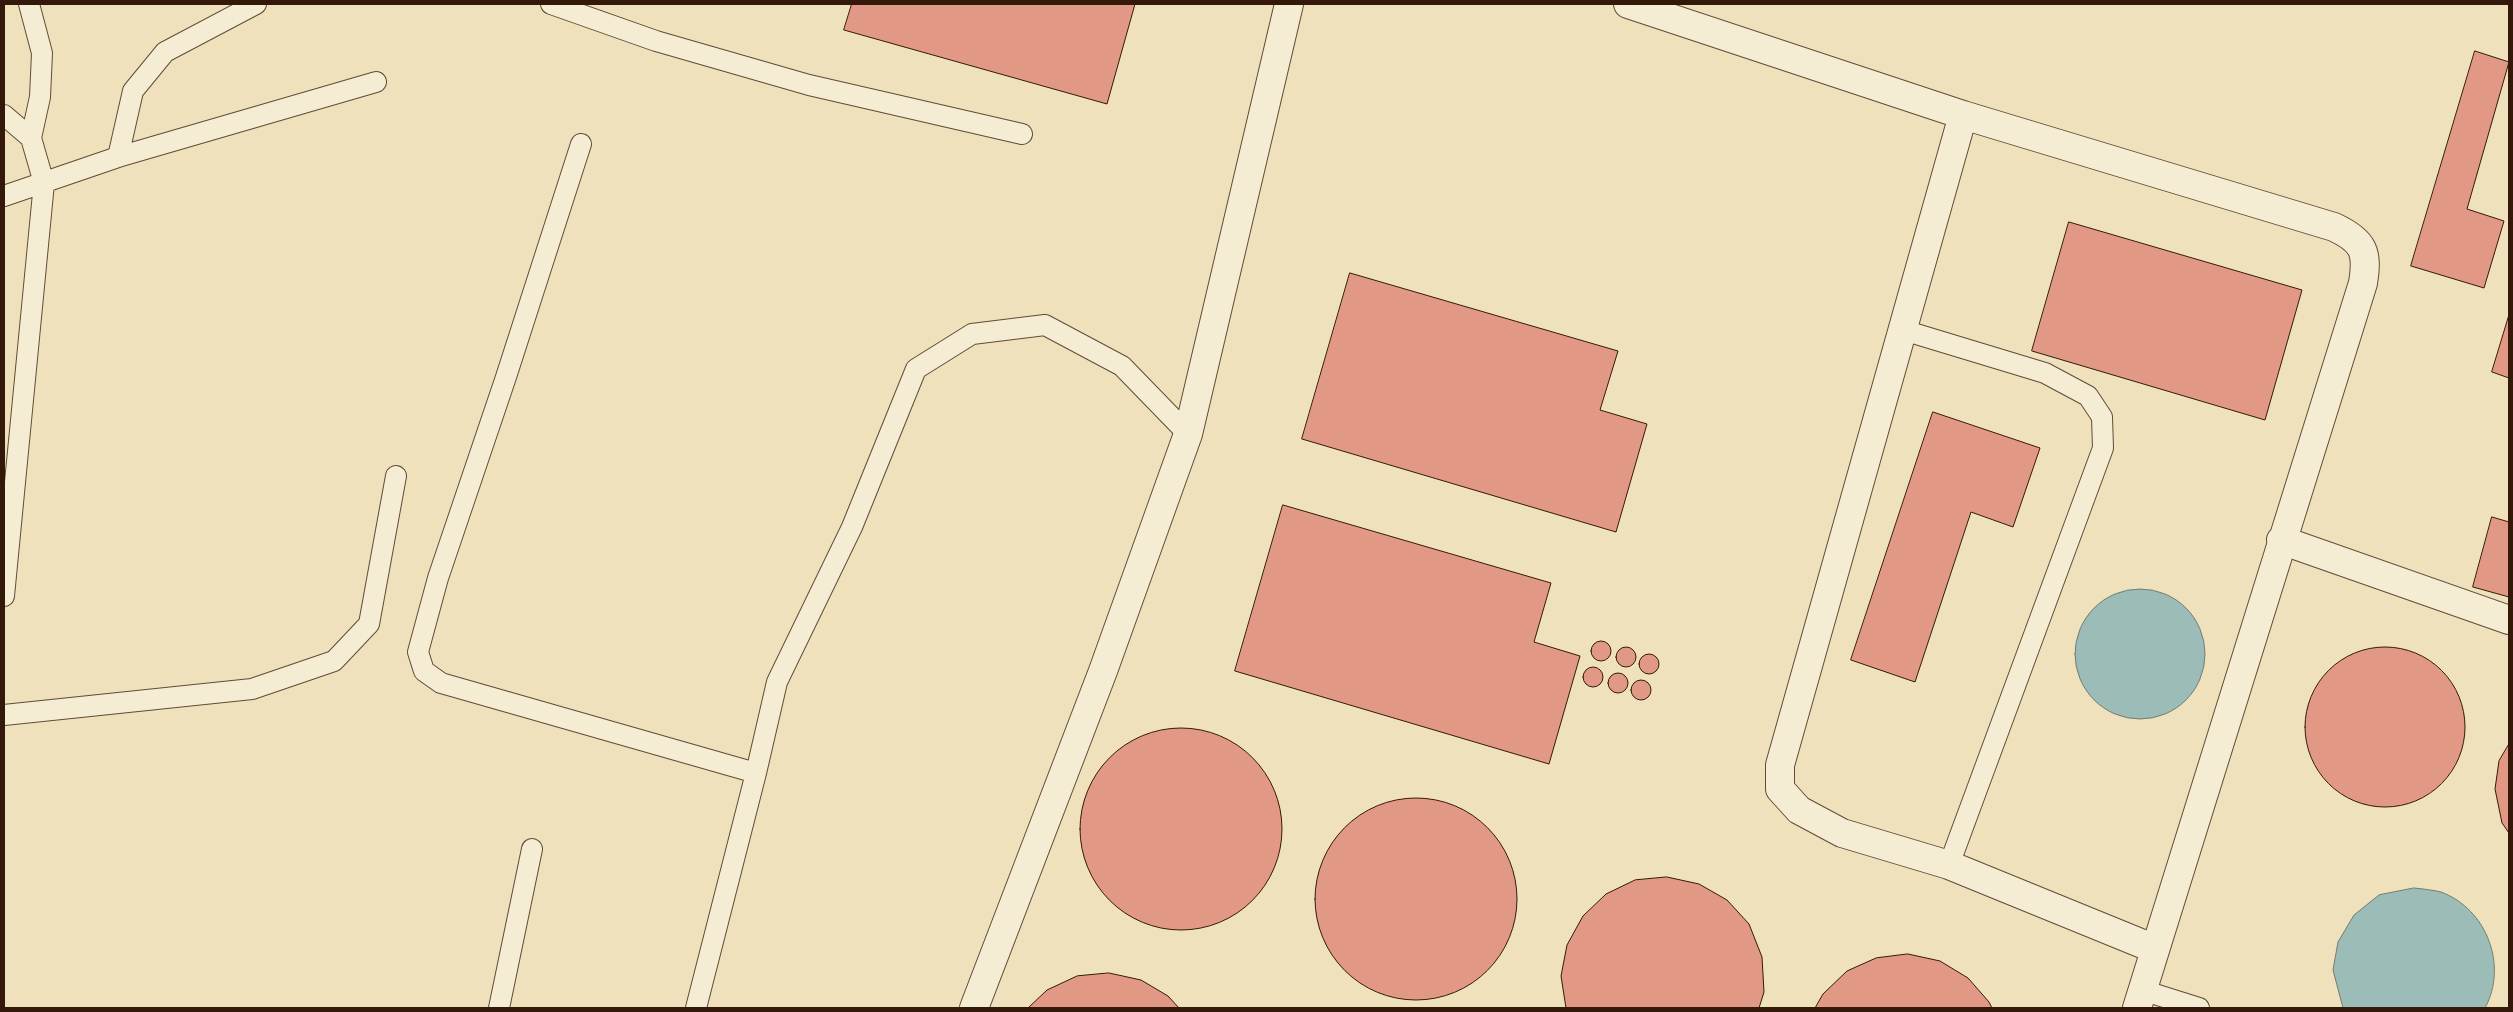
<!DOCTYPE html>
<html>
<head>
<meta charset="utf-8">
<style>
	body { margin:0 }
	#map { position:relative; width:2513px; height:1012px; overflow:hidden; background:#eee1bc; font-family:"IM FELL Great Primer",serif }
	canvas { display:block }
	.frame { position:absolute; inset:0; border:5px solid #34190a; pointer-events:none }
</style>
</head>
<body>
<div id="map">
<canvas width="2513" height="1012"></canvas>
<div class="frame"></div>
</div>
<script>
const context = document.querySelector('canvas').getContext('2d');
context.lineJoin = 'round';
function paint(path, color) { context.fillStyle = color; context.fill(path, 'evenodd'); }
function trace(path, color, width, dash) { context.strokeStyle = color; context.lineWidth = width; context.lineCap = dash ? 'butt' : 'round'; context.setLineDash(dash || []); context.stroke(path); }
const water = new Path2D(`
	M2075 654a65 65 0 1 1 130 0a65 65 0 1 1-130 0Z
	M 2414,888 C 2423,889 2433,890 2441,892 C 2487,909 2508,966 2485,1008 L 2343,1008 L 2333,970 L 2338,942 L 2354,915 L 2379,895 Z`);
const building = new Path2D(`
	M 852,4 L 1135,4 L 1107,104 L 844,30 Z
	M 2475,51 L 2509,62 L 2467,209 L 2504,221 L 2484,288 L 2411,266 Z
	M 2069,222 L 2302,290 L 2265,420 L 2032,351 Z
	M 1350,273 L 1618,351 L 1600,410 L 1647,424 L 1616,532 L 1302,439 Z
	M 2509,315 L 2509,378 L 2492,372 Z
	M 1933,412 L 2040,448 L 2013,527 L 1971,512 L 1915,682 L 1851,660 Z
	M 1283,505 L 1551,583 L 1534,642 L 1580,656 L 1549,764 L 1235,671 Z
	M 2492,517 L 2509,522 L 2509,597 L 2473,587 Z
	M1591 651a10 10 0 1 1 20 0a10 10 0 1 1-20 0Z
	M2305 727a80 80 0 1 1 160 0a80 80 0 1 1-160 0Z
	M1616 657a10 10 0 1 1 20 0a10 10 0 1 1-20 0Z
	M1639 664a10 10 0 1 1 20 0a10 10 0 1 1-20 0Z
	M1583 677a10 10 0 1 1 20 0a10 10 0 1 1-20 0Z
	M1608 683a10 10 0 1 1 20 0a10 10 0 1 1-20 0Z
	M1631 690a10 10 0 1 1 20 0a10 10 0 1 1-20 0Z
	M1080 829a101 101 0 1 1 202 0a101 101 0 1 1-202 0Z
	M 2509,744 L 2509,833 L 2502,823 L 2495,789 L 2499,761 Z
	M1315 899a101 101 0 1 1 202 0a101 101 0 1 1-202 0Z
	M 1667,877 L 1699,884 L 1727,900 L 1749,924 L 1762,957 L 1764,992 L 1759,1008 L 1566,1008 L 1561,976 L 1567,945 L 1583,916 L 1606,894 L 1635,880 Z
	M 1908,954 L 1940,961 L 1968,978 L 1989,1002 L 1992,1008 L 1815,1008 L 1823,994 L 1847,971 L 1876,958 Z
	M 1109,973 L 1141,980 L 1168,996 L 1179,1008 L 1028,1008 L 1047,990 L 1077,976 Z`);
const service = new Path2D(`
	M 551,4 L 656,41 L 809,85 L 1022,134
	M 4,115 L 31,138
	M 581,144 L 506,377 L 438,578 L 418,652 L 424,671 L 441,683 L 756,773 L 777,682 L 852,527 L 916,369 L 972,334 L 1045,325 L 1122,366 L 1188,434
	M 118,157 L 133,91 L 165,52 L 256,4
	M 4,196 L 118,157 L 376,82
	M 1903,330 L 2045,373 L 2088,396 L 2102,417 L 2103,448 L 1949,865
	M 4,596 L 44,183 L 31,138 L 40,97 L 42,53 L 29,4
	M 4,715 L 252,689 L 334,661 L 369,624 L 396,476
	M 2142,990 L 2199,1008
	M 499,1008 L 532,849
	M 696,1008 L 756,773`);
const minor = new Path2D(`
	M 1628,4 L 1963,115 L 2334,227 C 2364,241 2368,252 2363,283 L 2137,1008
	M 1963,115 L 1780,765 L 1780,789 L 1799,810 L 1842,833 L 1949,865 L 2155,949
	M 2281,540 L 2509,620
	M 974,1008 L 1103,671 L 1188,434 L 1289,4`);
paint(water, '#9bbcb7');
trace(water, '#727b72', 1);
paint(building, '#e19885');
trace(building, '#34190a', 1);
trace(service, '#624b36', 22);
trace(minor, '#624b36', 30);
trace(service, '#f4ecd3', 20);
trace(minor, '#f4ecd3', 28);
</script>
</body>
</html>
